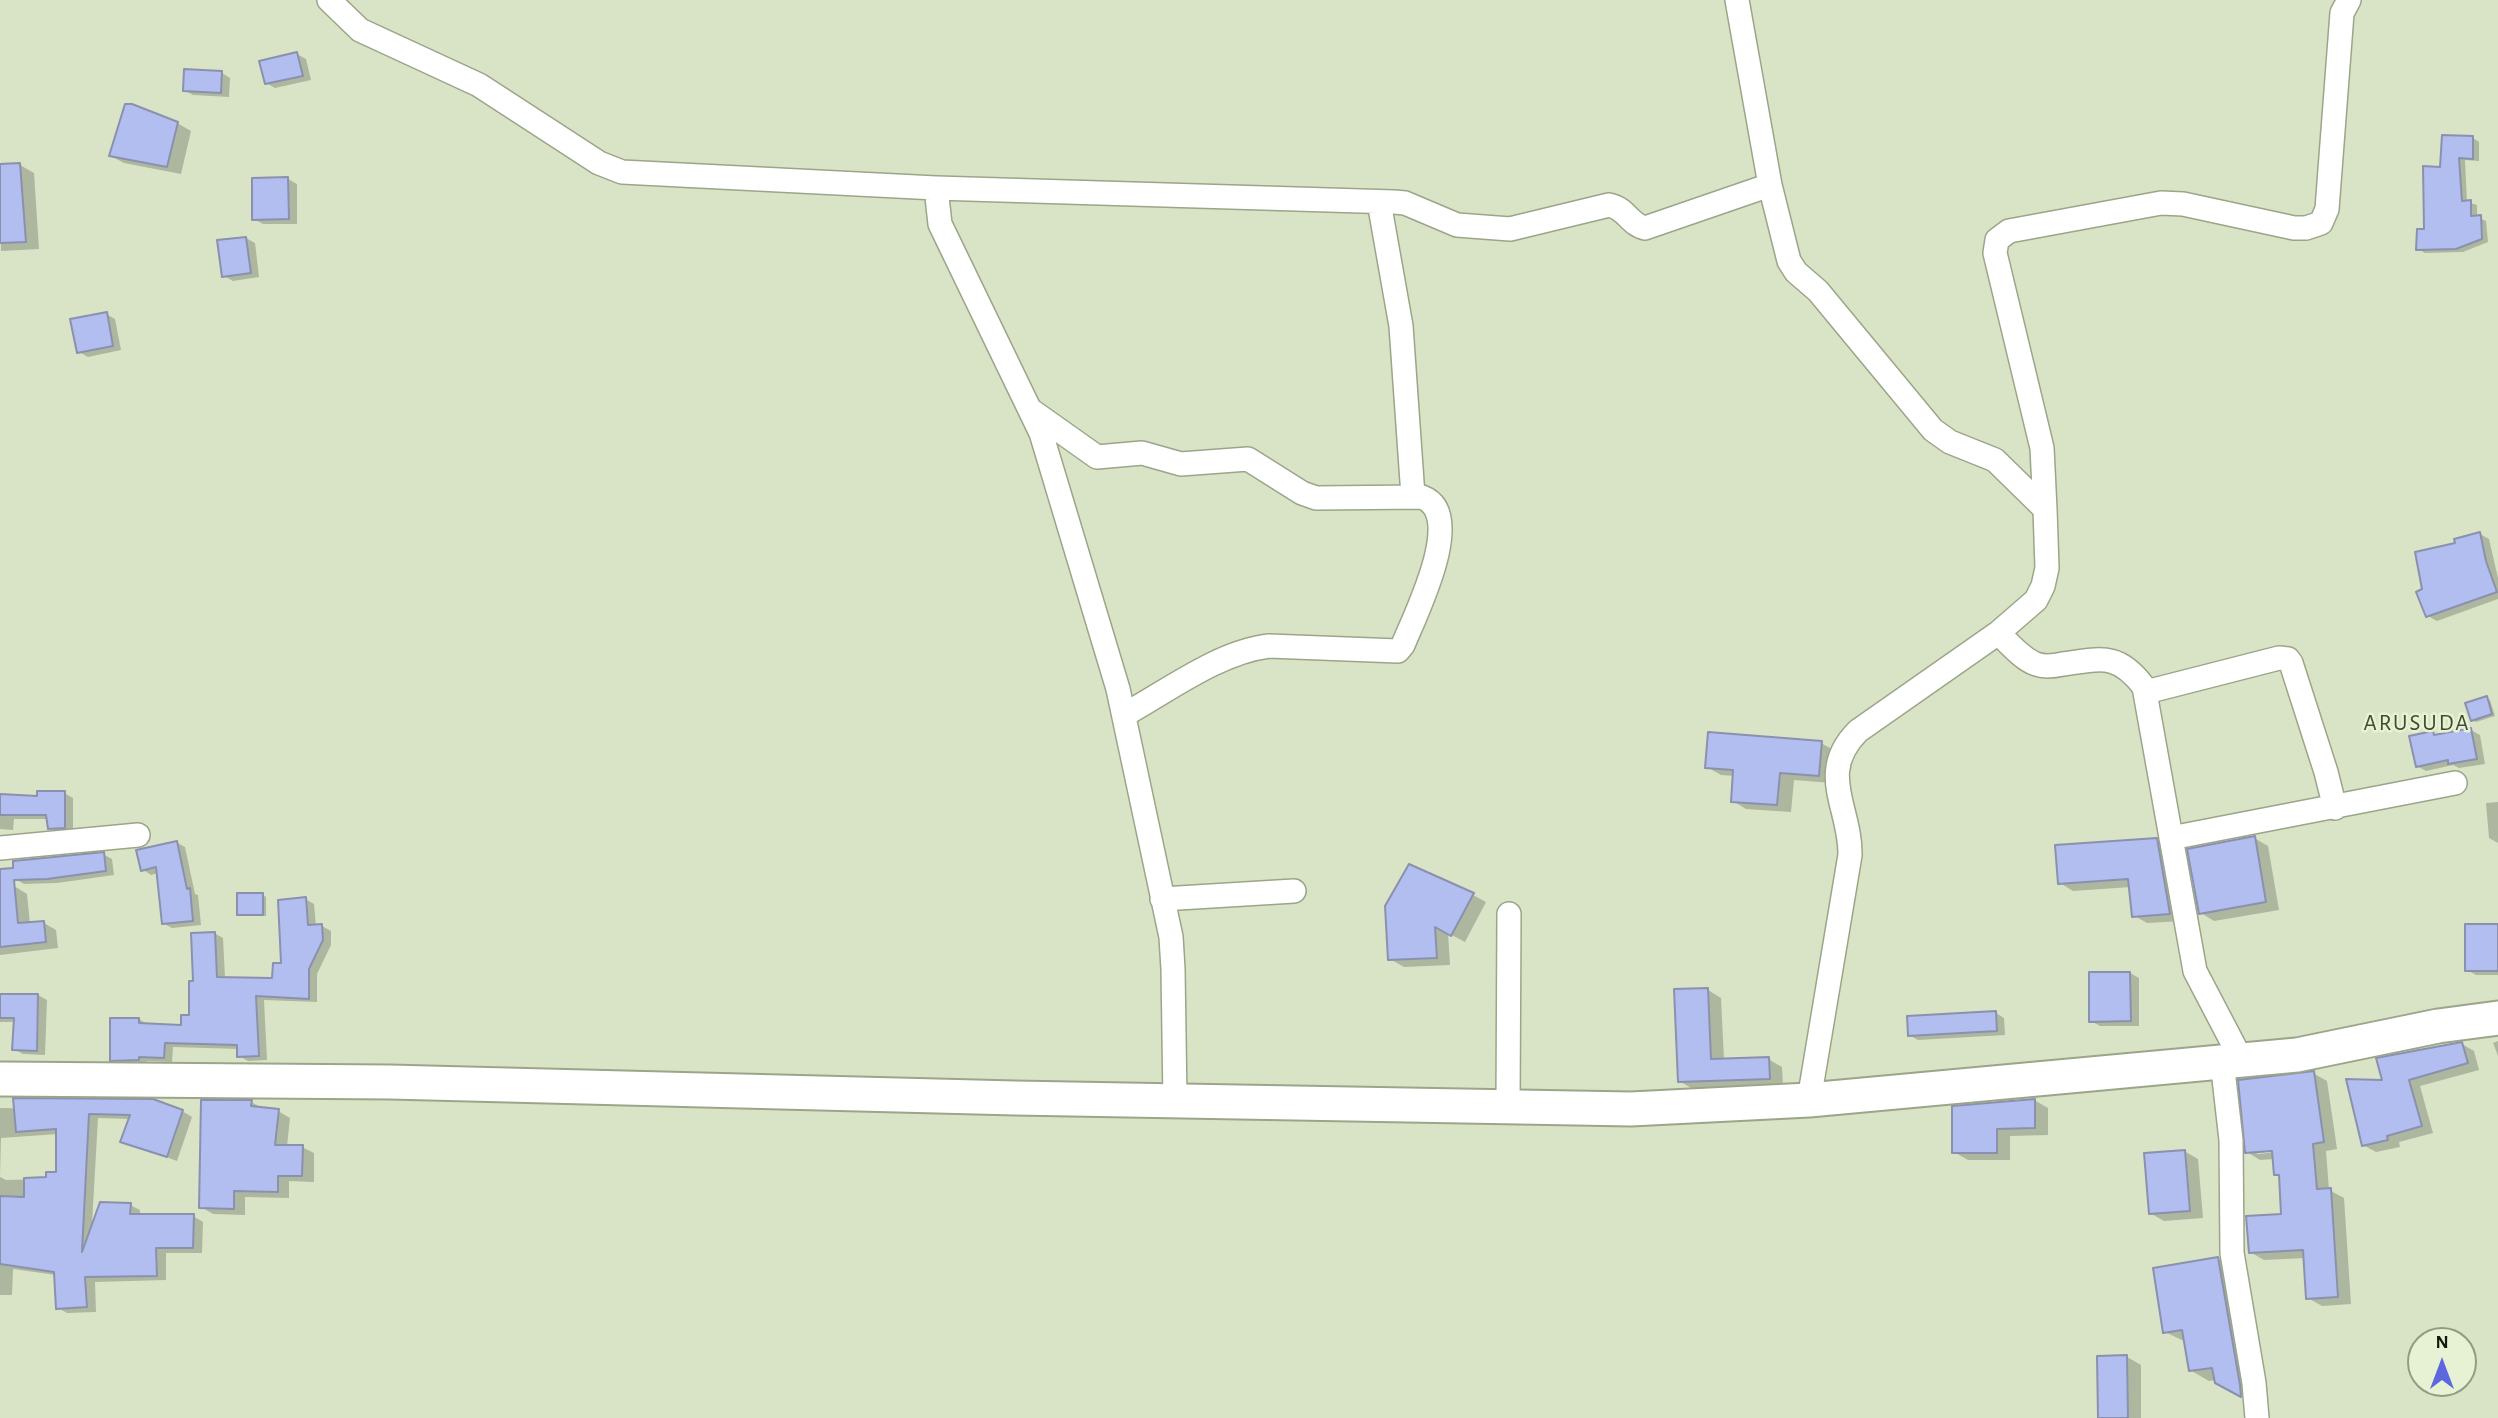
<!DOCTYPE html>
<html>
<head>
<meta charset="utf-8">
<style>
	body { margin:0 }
	#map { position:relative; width:2498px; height:1418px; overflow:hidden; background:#d9e4c6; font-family:"Alegreya Sans",sans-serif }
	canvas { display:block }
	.north { position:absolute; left:2407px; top:1327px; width:70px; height:70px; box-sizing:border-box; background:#e6f2d3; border:2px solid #929b84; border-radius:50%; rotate:0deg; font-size:19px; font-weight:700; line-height:28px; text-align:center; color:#14180d }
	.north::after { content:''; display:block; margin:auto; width:24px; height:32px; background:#5d68df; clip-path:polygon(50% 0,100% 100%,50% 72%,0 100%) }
</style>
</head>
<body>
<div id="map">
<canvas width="2498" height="1418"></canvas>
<div class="north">N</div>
</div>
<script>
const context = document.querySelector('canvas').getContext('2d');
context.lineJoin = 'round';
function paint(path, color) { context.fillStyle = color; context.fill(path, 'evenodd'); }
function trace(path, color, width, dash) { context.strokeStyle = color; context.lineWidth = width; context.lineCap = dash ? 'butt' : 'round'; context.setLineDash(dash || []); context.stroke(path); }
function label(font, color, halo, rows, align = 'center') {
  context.font = font + ' "Alegreya Sans",sans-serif'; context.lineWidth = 5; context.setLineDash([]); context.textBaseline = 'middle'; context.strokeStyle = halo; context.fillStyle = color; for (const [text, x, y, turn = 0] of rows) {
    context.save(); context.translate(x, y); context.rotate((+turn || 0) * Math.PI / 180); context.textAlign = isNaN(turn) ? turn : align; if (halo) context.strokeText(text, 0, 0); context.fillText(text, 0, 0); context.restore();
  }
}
const shadow = new Path2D(`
	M 297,54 L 306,59 L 311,80 L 275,88 L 266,83 Z
	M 222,73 L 230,78 L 229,97 L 193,95 L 184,90 Z
	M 177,123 L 191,131 L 181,174 L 124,163 L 111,156 Z
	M 2473,138 L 2479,142 L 2479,161 L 2465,160 L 2467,202 L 2477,205 L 2477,217 L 2486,221 L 2488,242 L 2463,252 L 2425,253 L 2418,249 L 2426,231 L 2441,168 Z
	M 20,165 L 34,173 L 39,249 L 1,251 L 0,166 Z
	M 288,179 L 297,184 L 297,224 L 263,224 L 254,219 Z
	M 246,238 L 255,243 L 259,277 L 233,281 L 224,276 Z
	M 106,314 L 115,319 L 121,350 L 88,357 L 79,352 Z
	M 2480,534 L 2489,539 L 2498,578 L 2498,599 L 2437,621 L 2428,616 L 2424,590 L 2457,545 Z
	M 2486,698 L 2490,700 L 2495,716 L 2476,722 L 2472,720 Z
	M 2471,730 L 2480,735 L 2485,764 L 2459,768 L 2453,765 L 2426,771 L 2417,766 L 2433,733 L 2438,736 Z
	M 1821,743 L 1835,751 L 1832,783 L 1794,780 L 1791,812 L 1746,809 L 1733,801 L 1735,776 L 1721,775 L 1707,767 Z
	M 64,793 L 73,798 L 73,832 L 59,833 L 50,828 L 48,819 L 14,819 L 13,830 L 0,829 L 0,796 L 38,798 Z
	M 2498,802 L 2498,843 L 2489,838 L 2486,803 Z
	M 2254,838 L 2268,846 L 2279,910 L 2214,921 L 2201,913 Z
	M 2157,840 L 2170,848 L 2183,921 L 2147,923 L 2133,915 L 2131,887 L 2073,891 L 2060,883 Z
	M 176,842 L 185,847 L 195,894 L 198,895 L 201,925 L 172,928 L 163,923 L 158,873 L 151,875 L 142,869 Z
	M 103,854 L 112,859 L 114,875 L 57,883 L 24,884 L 15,879 Z
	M 14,886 L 27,894 L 30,924 L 44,923 L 56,930 L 58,948 L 0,955 L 0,888 Z
	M 263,895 L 266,897 L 266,916 L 242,916 L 238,914 Z
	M 1473,895 L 1486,902 L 1465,942 L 1448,933 L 1450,965 L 1404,967 L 1390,959 Z
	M 305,899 L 314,904 L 316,926 L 322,926 L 331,931 L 331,945 L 317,974 L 317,1002 L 264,1000 L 267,1060 L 248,1061 L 239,1056 L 239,1049 L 173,1047 L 172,1062 L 147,1061 L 148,1064 L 121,1065 L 112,1060 L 139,1019 L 147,1024 L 182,1027 L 191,1017 L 195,983 L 214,933 L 223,938 L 225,978 L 274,980 L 283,965 Z
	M 2498,925 L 2498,975 L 2476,975 L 2467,970 Z
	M 2130,973 L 2139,978 L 2139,1026 L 2100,1026 L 2091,1021 Z
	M 1708,990 L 1721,998 L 1724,1060 L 1768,1059 L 1782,1067 L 1783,1086 L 1693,1089 L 1679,1081 Z
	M 0,995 L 38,995 L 47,1000 L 45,1055 L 23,1054 L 14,1049 L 15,1022 L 0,1022 Z
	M 1996,1013 L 2004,1018 L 2005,1035 L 1918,1040 L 1909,1035 Z
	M 2498,1041 L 2498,1056 L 2493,1043 Z
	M 2462,1044 L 2474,1051 L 2479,1070 L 2420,1086 L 2433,1133 L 2399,1142 L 2400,1147 L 2376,1152 L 2363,1145 L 2385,1082 Z
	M 2313,1073 L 2327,1081 L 2337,1149 L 2326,1151 L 2329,1190 L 2344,1198 L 2351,1304 L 2322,1306 L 2308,1298 L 2306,1258 L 2264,1260 L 2250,1252 L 2282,1216 L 2281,1177 L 2276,1174 L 2274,1159 L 2260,1160 L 2247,1152 ZM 2280,1148 L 2281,1152 L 2257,1154 L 2257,1150 Z
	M 2034,1100 L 2048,1108 L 2048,1135 L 2010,1136 L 2010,1160 L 1968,1160 L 1954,1152 Z
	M 251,1102 L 264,1109 L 278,1111 L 290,1118 L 287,1146 L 302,1147 L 314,1153 L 314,1182 L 289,1181 L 289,1198 L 245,1197 L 245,1215 L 213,1214 L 201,1207 Z
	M 0,1108 L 182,1111 L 192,1117 L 177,1161 L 123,1141 L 130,1119 L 98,1118 L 92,1224 L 130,1205 L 140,1210 L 140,1216 L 193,1216 L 203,1222 L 202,1253 L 166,1253 L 166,1280 L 95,1282 L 96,1312 L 67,1313 L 58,1308 L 56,1275 L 13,1269 L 12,1295 L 0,1295 ZM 58,1134 L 58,1174 L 48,1179 L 6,1180 L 0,1177 L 1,1138 Z
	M 2184,1151 L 2198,1159 L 2203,1218 L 2164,1221 L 2150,1213 Z
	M 2218,1259 L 2237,1269 L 2259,1405 L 2216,1380 L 2209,1381 L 2190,1370 L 2186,1342 L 2165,1332 Z
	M 2127,1357 L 2141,1365 L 2141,1418 L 2100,1418 Z`);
const building = new Path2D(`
	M 297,52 L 303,76 L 265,84 L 259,61 Z
	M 184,69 L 222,71 L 221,93 L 183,91 Z
	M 125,104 L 132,104 L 178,122 L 167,167 L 109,156 Z
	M 2442,135 L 2473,136 L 2473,159 L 2459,158 L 2462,201 L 2471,200 L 2471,216 L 2481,215 L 2482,239 L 2456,249 L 2416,250 L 2417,229 L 2424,229 L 2423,166 L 2440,167 Z
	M 20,163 L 26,242 L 0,243 L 0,164 Z
	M 288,177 L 289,219 L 252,220 L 252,178 Z
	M 246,237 L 251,273 L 222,277 L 217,240 Z
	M 107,312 L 113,346 L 77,353 L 70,319 Z
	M 2480,532 L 2486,561 L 2497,592 L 2426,617 L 2416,592 L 2422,589 L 2415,552 L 2455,543 L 2454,539 Z
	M 2487,696 L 2492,714 L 2471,721 L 2465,703 Z
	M 2471,728 L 2477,759 L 2448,764 L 2448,760 L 2416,767 L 2409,736 L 2433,731 L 2434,735 Z
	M 1708,732 L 1822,741 L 1819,776 L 1780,773 L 1777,805 L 1731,802 L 1733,770 L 1705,768 Z
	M 37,791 L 65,791 L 65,828 L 48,829 L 46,815 L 0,815 L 0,794 L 37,796 Z
	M 2255,836 L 2266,902 L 2199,914 L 2187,849 Z
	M 2157,838 L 2170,914 L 2132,917 L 2128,879 L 2058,884 L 2055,845 Z
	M 177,841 L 187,889 L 190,888 L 193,921 L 162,924 L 156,867 L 141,871 L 136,850 Z
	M 104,852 L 106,871 L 47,879 L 14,880 L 18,923 L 44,921 L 46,942 L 0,947 L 0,869 L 13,868 L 13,861 Z
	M 1409,864 L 1474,893 L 1451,936 L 1435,927 L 1437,958 L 1388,960 L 1385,906 Z
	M 237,893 L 263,893 L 263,915 L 237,915 Z
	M 306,897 L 308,925 L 322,924 L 323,940 L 309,969 L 309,999 L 256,996 L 259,1056 L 237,1057 L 237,1045 L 165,1043 L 164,1058 L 139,1057 L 139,1060 L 110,1061 L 110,1018 L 139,1018 L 139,1023 L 181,1025 L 181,1015 L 189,1015 L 189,981 L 193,981 L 191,933 L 215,932 L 217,977 L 272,978 L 273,963 L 281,963 L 278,900 Z
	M 2465,924 L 2498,924 L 2498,971 L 2465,971 Z
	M 2089,972 L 2130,972 L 2131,1021 L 2089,1022 Z
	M 1708,988 L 1711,1059 L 1769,1057 L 1770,1079 L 1678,1082 L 1674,989 Z
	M 0,994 L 38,994 L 37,1051 L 12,1050 L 14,1018 L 0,1018 Z
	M 1996,1011 L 1997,1031 L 1908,1036 L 1907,1016 Z
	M 2462,1042 L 2468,1063 L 2409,1080 L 2422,1126 L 2387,1136 L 2388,1140 L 2362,1146 L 2346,1079 L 2382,1080 L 2376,1058 Z
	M 2314,1071 L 2324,1142 L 2313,1144 L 2317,1189 L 2331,1188 L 2338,1297 L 2306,1299 L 2303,1250 L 2249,1253 L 2246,1216 L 2281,1214 L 2279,1175 L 2274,1175 L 2272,1151 L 2245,1153 L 2238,1080 Z
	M 13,1098 L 153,1099 L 183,1110 L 167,1157 L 120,1142 L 130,1115 L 89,1114 L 82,1252 L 100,1202 L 131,1203 L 130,1214 L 194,1214 L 193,1248 L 156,1248 L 157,1276 L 85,1277 L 87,1307 L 56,1309 L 54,1272 L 0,1264 L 0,1196 L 24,1197 L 24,1178 L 46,1177 L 46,1172 L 56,1172 L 56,1129 L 16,1132 Z
	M 2035,1099 L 2035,1128 L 1997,1129 L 1997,1153 L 1952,1153 L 1952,1106 Z
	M 201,1100 L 252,1100 L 251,1106 L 279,1109 L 275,1145 L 303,1145 L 302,1176 L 278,1176 L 278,1192 L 234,1191 L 234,1209 L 199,1208 Z
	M 2185,1150 L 2190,1211 L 2149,1214 L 2144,1153 Z
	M 2218,1257 L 2240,1385 L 2241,1397 L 2215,1383 L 2212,1368 L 2189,1371 L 2182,1330 L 2163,1333 L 2153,1268 Z
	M 2127,1355 L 2128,1418 L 2098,1418 L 2097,1356 Z`);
const street = new Path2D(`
	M 329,0 L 360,30 L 479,85 L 599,163 L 622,172 L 936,188 L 1394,202 L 1405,203 L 1457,225 L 1510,229 L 1609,205 C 1626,208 1630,225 1645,228 L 1770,185
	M 1737,0 L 1770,185 L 1789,261 L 1796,272 L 1818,291 L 1933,430 L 1950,442 L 1995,460 L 2045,509 L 2047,568 L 2043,586 L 2036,600 L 1998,633 L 1858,731 C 1816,773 1851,808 1850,855 L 1809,1100
	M 936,188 L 940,224 L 1041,433 L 1118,689 L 1171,937 L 1173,969 L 1175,1100
	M 1379,202 L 1401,326 L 1413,496
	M 1032,411 L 1097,457 L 1142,453 L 1181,464 L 1248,459 L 1302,493 L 1316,498 L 1422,497 C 1467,514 1415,615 1403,645 L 1398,651 L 1269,646 C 1219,652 1169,690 1124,715
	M 2045,509 L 2042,448 L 1995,253 L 1997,240 L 2009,231 L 2161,203 L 2183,204 L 2294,228 L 2306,228 L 2321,223 L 2327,209 L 2342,13 L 2349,0
	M 1998,633 C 2009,643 2022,659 2036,664 C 2044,667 2054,666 2063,664 C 2101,659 2118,652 2144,687 L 2195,971 L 2241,1059
	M 2146,692 L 2279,658 L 2288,659 L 2291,663 L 2326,772 L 2335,808
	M 2171,838 L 2455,783
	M 0,848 L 138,835
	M 1162,899 L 1294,891
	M 2222,1061 L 2231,1140 L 2232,1253 L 2254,1383 L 2257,1418
	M 1508,1105 L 1509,914`);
const secondary = new Path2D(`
	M 0,1079 L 390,1082 L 1015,1098 L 1631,1109 L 1809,1100 L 2297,1055 L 2438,1026 L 2498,1018`);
const quarterNames = [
	["ARUSUDA",2417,723]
];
paint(shadow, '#0003');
paint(building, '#b2bdf0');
trace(building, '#8a91ad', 2);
trace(street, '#9ba589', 26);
trace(secondary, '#9ba589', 37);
trace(street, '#fff', 23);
trace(secondary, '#fff', 33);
context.letterSpacing = '2px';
label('23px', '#434c33', '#e6f2d3', quarterNames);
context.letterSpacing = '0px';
</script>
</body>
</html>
